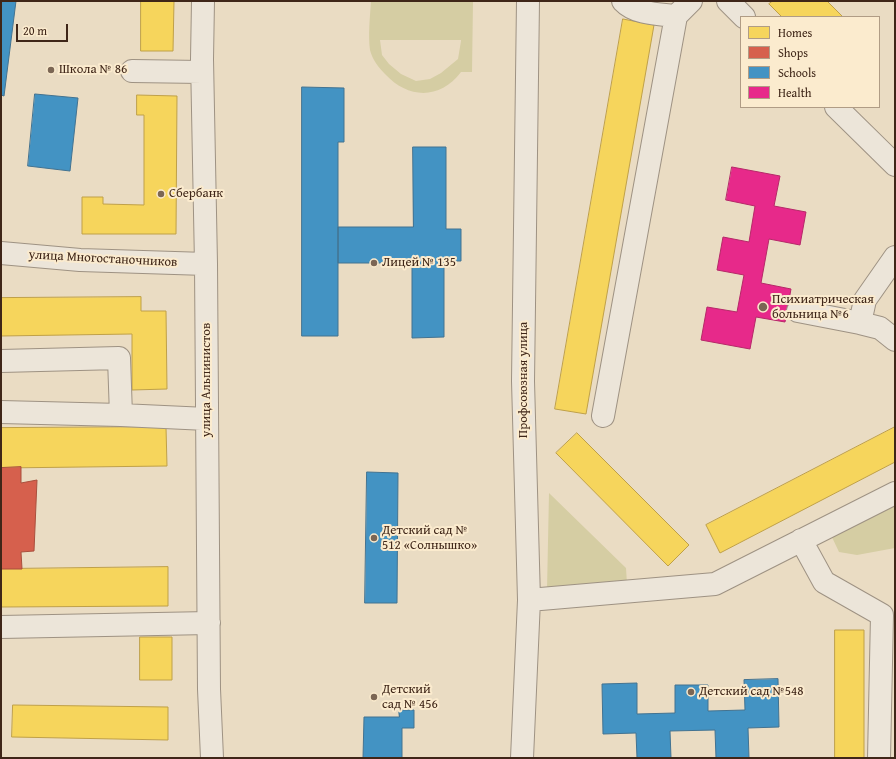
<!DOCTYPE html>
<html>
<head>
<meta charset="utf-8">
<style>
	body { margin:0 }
	#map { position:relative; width:896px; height:759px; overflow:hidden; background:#eadcc3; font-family:"Gentium Book Plus",serif }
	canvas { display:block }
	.frame { position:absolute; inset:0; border:2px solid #3f2618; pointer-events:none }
	.legend { position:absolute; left:740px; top:16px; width:140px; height:92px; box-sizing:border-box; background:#fbebce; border:1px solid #b09c85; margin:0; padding:5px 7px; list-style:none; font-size:12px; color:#3f2618 }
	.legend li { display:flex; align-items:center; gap:8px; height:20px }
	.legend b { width:20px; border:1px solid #b09c85 }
	.scale { position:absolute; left:16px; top:24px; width:52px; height:18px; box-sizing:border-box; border:2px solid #3f2618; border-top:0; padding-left:5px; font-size:12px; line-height:14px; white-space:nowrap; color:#3f2618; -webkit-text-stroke:3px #fbebce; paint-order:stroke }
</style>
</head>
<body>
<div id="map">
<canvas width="896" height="759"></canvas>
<div class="frame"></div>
<ul class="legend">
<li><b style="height:11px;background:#f6d55c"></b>Homes</li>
<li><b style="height:11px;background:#d6604d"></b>Shops</li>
<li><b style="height:11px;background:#4393c3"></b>Schools</li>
<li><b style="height:11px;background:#e7298a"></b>Health</li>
</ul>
<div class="scale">20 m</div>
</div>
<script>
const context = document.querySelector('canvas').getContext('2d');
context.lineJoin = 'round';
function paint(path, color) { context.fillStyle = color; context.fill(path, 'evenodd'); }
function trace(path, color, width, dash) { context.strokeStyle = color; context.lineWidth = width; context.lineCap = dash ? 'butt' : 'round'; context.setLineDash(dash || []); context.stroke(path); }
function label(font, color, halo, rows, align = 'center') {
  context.font = font + ' "Gentium Book Plus",serif'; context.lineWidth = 4; context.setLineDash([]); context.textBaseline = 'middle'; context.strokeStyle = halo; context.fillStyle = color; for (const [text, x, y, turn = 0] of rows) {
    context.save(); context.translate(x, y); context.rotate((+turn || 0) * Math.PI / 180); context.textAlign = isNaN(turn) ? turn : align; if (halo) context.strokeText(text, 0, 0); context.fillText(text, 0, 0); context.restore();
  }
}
const green = new Path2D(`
	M 371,1 L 473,1 L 472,72 L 461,72 C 440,100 408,99 385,74 C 379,68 372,59 370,50 C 368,35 370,17 371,1 ZM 380,40 L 461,40 L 461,41 L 458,59 L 441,73 L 430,79 L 416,81 L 401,74 L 389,64 L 382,55 Z
	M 549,493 L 626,568 L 627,584 L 547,590 Z
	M 895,503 L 895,548 L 857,555 L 839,552 L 830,533 Z`);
const homes = new Path2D(`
	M 141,1 L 174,1 L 173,51 L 141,51 Z
	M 773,1 L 827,1 L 843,17 L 782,17 L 769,4 Z
	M 623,19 L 654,25 L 586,414 L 555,409 Z
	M 137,95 L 177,96 L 176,234 L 82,234 L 82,197 L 103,197 L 103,204 L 144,205 L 144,115 L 137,115 Z
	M 141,297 L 141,311 L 166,311 L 167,389 L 132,390 L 132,334 L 1,336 L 1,298 Z
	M 166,427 L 167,466 L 1,468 L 1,428 Z
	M 895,427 L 895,462 L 720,553 L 706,525 Z
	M 577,433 L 689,545 L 668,566 L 556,453 Z
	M 168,567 L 168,606 L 1,607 L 1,569 Z
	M 835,630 L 864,630 L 864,758 L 835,758 Z
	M 140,637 L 172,637 L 172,680 L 140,680 Z
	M 13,705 L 168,707 L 168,740 L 12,737 Z`);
const shops = new Path2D(`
	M 21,467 L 21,483 L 37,480 L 34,551 L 21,552 L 22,569 L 1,569 L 1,468 Z`);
const schools = new Path2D(`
	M 1,1 L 16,1 L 4,96 L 1,95 Z
	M 302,87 L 344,88 L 344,142 L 338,142 L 338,336 L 302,336 Z
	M 35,94 L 78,98 L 70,171 L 28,166 Z
	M 413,147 L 446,147 L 446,229 L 461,229 L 461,261 L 444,261 L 444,337 L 412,338 L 412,263 L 338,263 L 338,227 L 413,227 Z
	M 367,472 L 398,473 L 397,603 L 365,603 Z
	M 778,679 L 779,727 L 748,728 L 749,758 L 716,758 L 715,730 L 670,731 L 671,758 L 637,758 L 636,733 L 603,734 L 602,684 L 637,683 L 637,714 L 675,713 L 675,685 L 708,685 L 708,711 L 745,710 L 744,680 Z
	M 399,710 L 414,710 L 414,728 L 402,728 L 402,758 L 363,758 L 364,717 L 399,717 Z`);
const health = new Path2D(`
	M 732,167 L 780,176 L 774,206 L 806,212 L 800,245 L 769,239 L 761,283 L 791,289 L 785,322 L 756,317 L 750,349 L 701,340 L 707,307 L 737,312 L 744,275 L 717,270 L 723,237 L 749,242 L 755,206 L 726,200 Z`);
const minor = new Path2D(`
	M 203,1 L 202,59 L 206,264 L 209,689 L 212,758
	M 623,1 C 635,14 658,14 676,16
	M 728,1 L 744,17
	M 132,71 L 202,72
	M 836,107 L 895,165
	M 1,253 L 80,260 L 206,264
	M 895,257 L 865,300 L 860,323 L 880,328 L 895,340
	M 798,311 L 860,323
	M 1,361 L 119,358 L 121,415
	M 1,412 L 121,415 L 207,419
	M 603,416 L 676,16 L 691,1
	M 801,540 L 824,582 L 882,615 L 879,758
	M 529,600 L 715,584 L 895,493
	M 1,627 L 209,623
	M 522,758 L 529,600 L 523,381 L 528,1`);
const markers = [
	[51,70,4,"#7b6654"],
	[161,194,4,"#7b6654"],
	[374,263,4,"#7b6654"],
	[763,307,5,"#7b6654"],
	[374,538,4,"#7b6654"],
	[691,692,4,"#7b6654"],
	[374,697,4,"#7b6654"]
];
const poiNames = [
	["Школа № 86",59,70],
	["Сбербанк",169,194],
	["Лицей № 135",382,263],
	["Психиатрическая",772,300],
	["больница №6",772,315],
	["Детский сад №",382,531],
	["512 «Солнышко»",382,546],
	["Детский",382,690],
	["сад № 456",382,705],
	["Детский сад №548",699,692]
];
const streetNames = [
	["улица Многостаночников",103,259,3],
	["улица Альпинистов",207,380,-90],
	["Профсоюзная улица",524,380,-90]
];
paint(green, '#d5cda3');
paint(homes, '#f6d55c');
trace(homes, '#bfa048', 1);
paint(shops, '#d6604d');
trace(shops, '#a94f3d', 1);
paint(schools, '#4393c3');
trace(schools, '#427290', 1);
paint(health, '#e7298a');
trace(health, '#b52868', 1);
trace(minor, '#9e9283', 24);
trace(minor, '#ece5d9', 22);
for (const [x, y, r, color] of markers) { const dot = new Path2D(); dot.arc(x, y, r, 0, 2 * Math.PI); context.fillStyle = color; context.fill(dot); trace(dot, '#fbebce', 1.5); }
label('13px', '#3f2618', '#fbebce', poiNames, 'left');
label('13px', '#3f2618', '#fbebce', streetNames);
</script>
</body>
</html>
